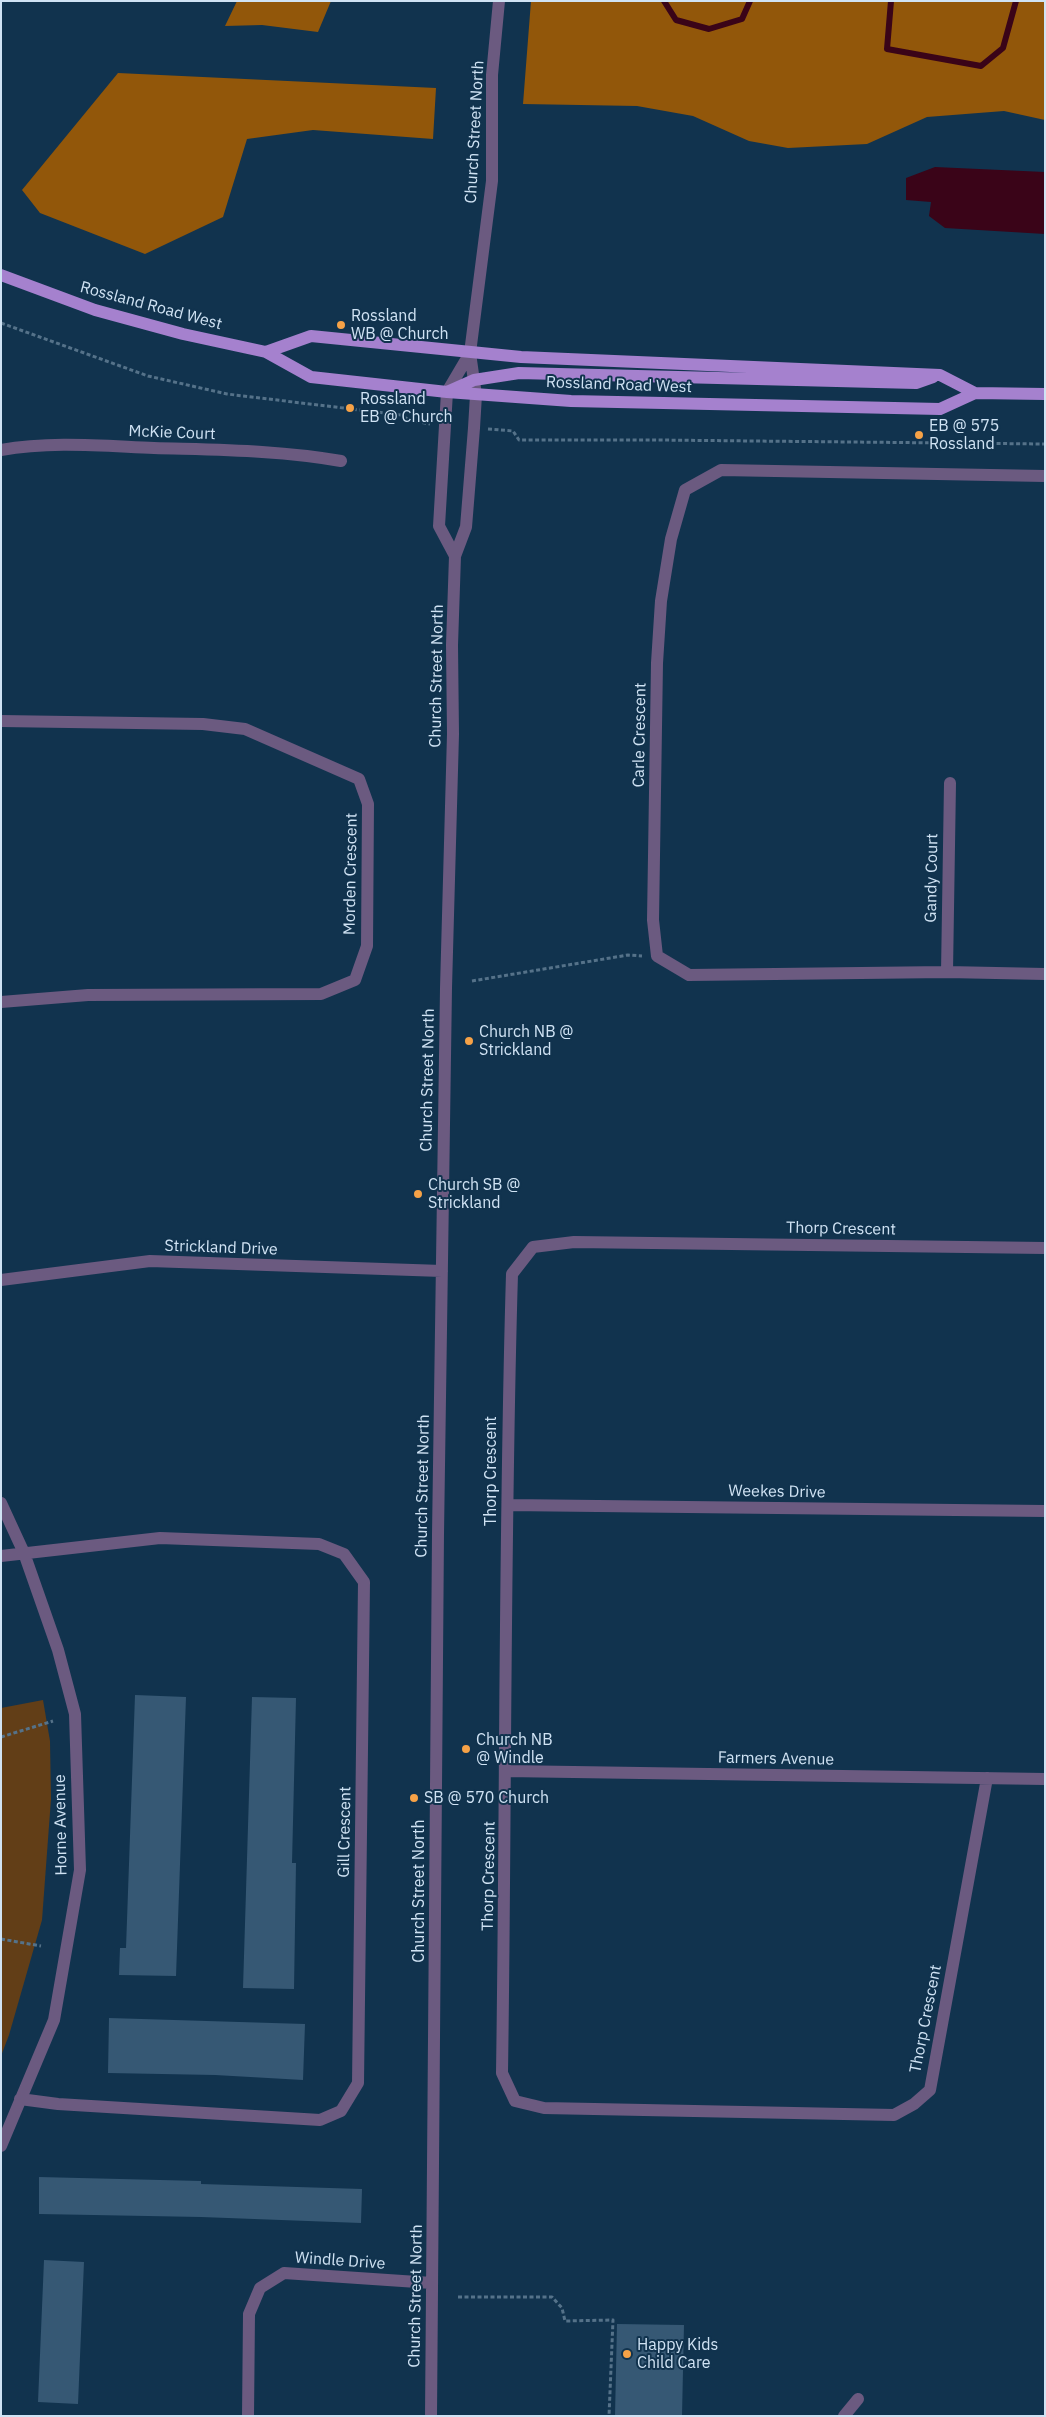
<!DOCTYPE html>
<html>
<head>
<meta charset="utf-8">
<style>
	body { margin:0 }
	#map { position:relative; width:1046px; height:2417px; overflow:hidden; background:#11334e; font-family:"IBM Plex Sans",sans-serif }
	canvas { display:block }
	.frame { position:absolute; inset:0; border:2px solid #d0e3f4; pointer-events:none }
</style>
</head>
<body>
<div id="map">
<canvas width="1046" height="2417"></canvas>
<div class="frame"></div>
</div>
<script>
const context = document.querySelector('canvas').getContext('2d');
context.lineJoin = 'round';
function paint(path, color) { context.fillStyle = color; context.fill(path, 'evenodd'); }
function trace(path, color, width, dash) { context.strokeStyle = color; context.lineWidth = width; context.lineCap = dash ? 'butt' : 'round'; context.setLineDash(dash || []); context.stroke(path); }
function label(font, color, halo, rows, align = 'center') {
  context.font = font + ' "IBM Plex Sans",sans-serif'; context.lineWidth = 4; context.setLineDash([]); context.textBaseline = 'middle'; context.strokeStyle = halo; context.fillStyle = color; for (const [text, x, y, turn = 0] of rows) {
    context.save(); context.translate(x, y); context.rotate((+turn || 0) * Math.PI / 180); context.textAlign = isNaN(turn) ? turn : align; if (halo) context.strokeText(text, 0, 0); context.fillText(text, 0, 0); context.restore();
  }
}
const green = new Path2D(`
	M 43,1700 L 50,1741 L 51,1799 L 42,1920 L 9,2035 L 1,2056 L 1,1708 Z`);
const forest = new Path2D(`
	M 237,1 L 331,1 L 318,32 L 262,25 L 225,26 Z
	M 531,1 L 1045,1 L 1045,120 L 1004,111 L 927,117 L 867,144 L 788,148 L 749,141 L 693,116 L 637,106 L 523,104 Z
	M 118,73 L 436,88 L 433,139 L 313,130 L 247,139 L 223,217 L 145,254 L 40,213 L 22,190 Z`);
const water = new Path2D(`
	M 935,167 L 1045,172 L 1045,234 L 945,228 L 929,216 L 931,202 L 906,200 L 906,178 Z`);
const stream = new Path2D(`
	M 664,1 L 676,20 L 709,29 L 742,19 L 750,1
	M 891,1 L 887,49 L 981,66 L 1003,48 L 1016,1`);
const building = new Path2D(`
	M 135,1695 L 186,1697 L 176,1976 L 119,1975 L 120,1948 L 126,1948 Z
	M 252,1697 L 296,1698 L 292,1863 L 296,1863 L 294,1989 L 243,1988 Z
	M 109,2018 L 305,2024 L 303,2080 L 215,2075 L 108,2073 Z
	M 39,2177 L 201,2181 L 201,2184 L 362,2189 L 361,2223 L 201,2217 L 39,2214 Z
	M 44,2260 L 84,2262 L 78,2404 L 38,2402 Z
	M 617,2324 L 684,2325 L 682,2416 L 615,2416 Z`);
const path = new Path2D(`
	M 1,323 L 148,376 L 227,394 L 401,415 L 409,420 L 430,424
	M 488,429 L 513,431 L 519,440 L 657,440 L 1045,444
	M 472,981 L 628,955 L 642,956
	M 1,1737 L 53,1721
	M 1,1939 L 41,1946
	M 458,2297 L 552,2297 L 562,2308 L 565,2321 L 613,2320 L 609,2416`);
const minor = new Path2D(`
	M 1,450 C 51,441 103,446 154,448 C 217,450 279,450 341,461
	M 1045,476 L 721,470 L 685,490 L 671,539 L 661,601 L 657,663 L 653,920 L 657,956 L 689,975 L 947,972 L 1045,974
	M 455,556 L 439,526 L 447,392 L 470,353
	M 1,721 L 203,724 L 245,729 L 359,779 L 368,804 L 367,946 L 355,980 L 321,994 L 88,995 L 1,1002
	M 947,972 L 950,783
	M 1,1280 L 150,1261 L 442,1271
	M 1,1503 L 24,1553 L 58,1650 L 75,1714 L 80,1870 L 54,2020 L 1,2146
	M 508,1505 L 1045,1511
	M 1,1556 L 160,1538 L 319,1544 L 344,1554 L 364,1582 L 358,2083 L 341,2111 L 320,2120 L 58,2104 L 20,2099
	M 506,1771 L 1045,1779
	M 987,1778 L 930,2090 L 914,2104 L 894,2115 L 544,2108 L 515,2101 L 502,2073 C 506,1806 504,1540 512,1274 L 533,1247 L 574,1242 L 1045,1248
	M 248,2416 L 249,2314 L 260,2288 L 284,2273 L 432,2283
	M 431,2416 L 438,1534 L 446,988 L 453,734 L 452,645 L 455,556 L 466,527 L 474,428 L 476,395 L 470,353 L 492,181 L 492,75 L 499,1
	M 844,2416 L 858,2399`);
const major = new Path2D(`
	M 1,275 L 95,310 L 183,334 L 266,352 L 311,377 L 447,392 L 571,401 L 940,409 L 975,393 L 1045,394
	M 266,352 L 311,336 L 521,357 L 940,375 L 975,393
	M 447,392 L 474,380 L 519,373 L 916,383 L 933,377`);
const markers = [
	[341,325,5,"#f6a247"],
	[350,408,5,"#f6a247"],
	[919,435,5,"#f6a247"],
	[469,1041,5,"#f6a247"],
	[418,1194,5,"#f6a247"],
	[466,1749,5,"#f6a247"],
	[414,1798,5,"#f6a247"],
	[627,2354,5,"#f6a247"]
];
const streetNames = [
	["Church Street North",475,132,-87],
	["Rossland Road West",151,306,15],
	["Rossland Road West",619,385,2],
	["McKie Court",172,433,2],
	["Church Street North",437,676,-89],
	["Carle Crescent",640,735,-89],
	["Morden Crescent",351,874,-89],
	["Gandy Court",932,878,-89],
	["Church Street North",428,1080,-89],
	["Thorp Crescent",841,1229,1],
	["Strickland Drive",221,1248,2],
	["Thorp Crescent",491,1471,-90],
	["Church Street North",423,1486,-89],
	["Weekes Drive",777,1492,1],
	["Farmers Avenue",776,1759,1],
	["Horne Avenue",61,1825,-91],
	["Gill Crescent",345,1832,-89],
	["Thorp Crescent",489,1876,-89],
	["Church Street North",419,1891,-90],
	["Thorp Crescent",926,2019,-79],
	["Windle Drive",340,2261,4],
	["Church Street North",416,2296,-89]
];
const poiNames = [
	["Rossland",351,316],
	["WB @ Church",351,334],
	["Rossland",360,399],
	["EB @ Church",360,417],
	["EB @ 575",929,426],
	["Rossland",929,444],
	["Church NB @",479,1032],
	["Strickland",479,1050],
	["Church SB @",428,1185],
	["Strickland",428,1203],
	["Church NB",476,1740],
	["@ Windle",476,1758],
	["SB @ 570 Church",424,1798],
	["Happy Kids",637,2345],
	["Child Care",637,2363]
];
paint(green, '#623e17');
paint(forest, '#92570a');
paint(water, '#3a0418');
trace(stream, '#3a0418', 6);
paint(building, '#365874');
trace(path, '#557289', 3, [4, 2.5]);
trace(minor, '#6b5a80', 12);
trace(major, '#a581ce', 12);
for (const [x, y, r, color] of markers) { const dot = new Path2D(); dot.arc(x, y, r, 0, 2 * Math.PI); context.fillStyle = color; context.fill(dot); trace(dot, '#11334e', 2); }
label('16px', '#d0e3f4', '#11334e', streetNames);
label('16px', '#d0e3f4', '#11334e', poiNames, 'left');
</script>
</body>
</html>
